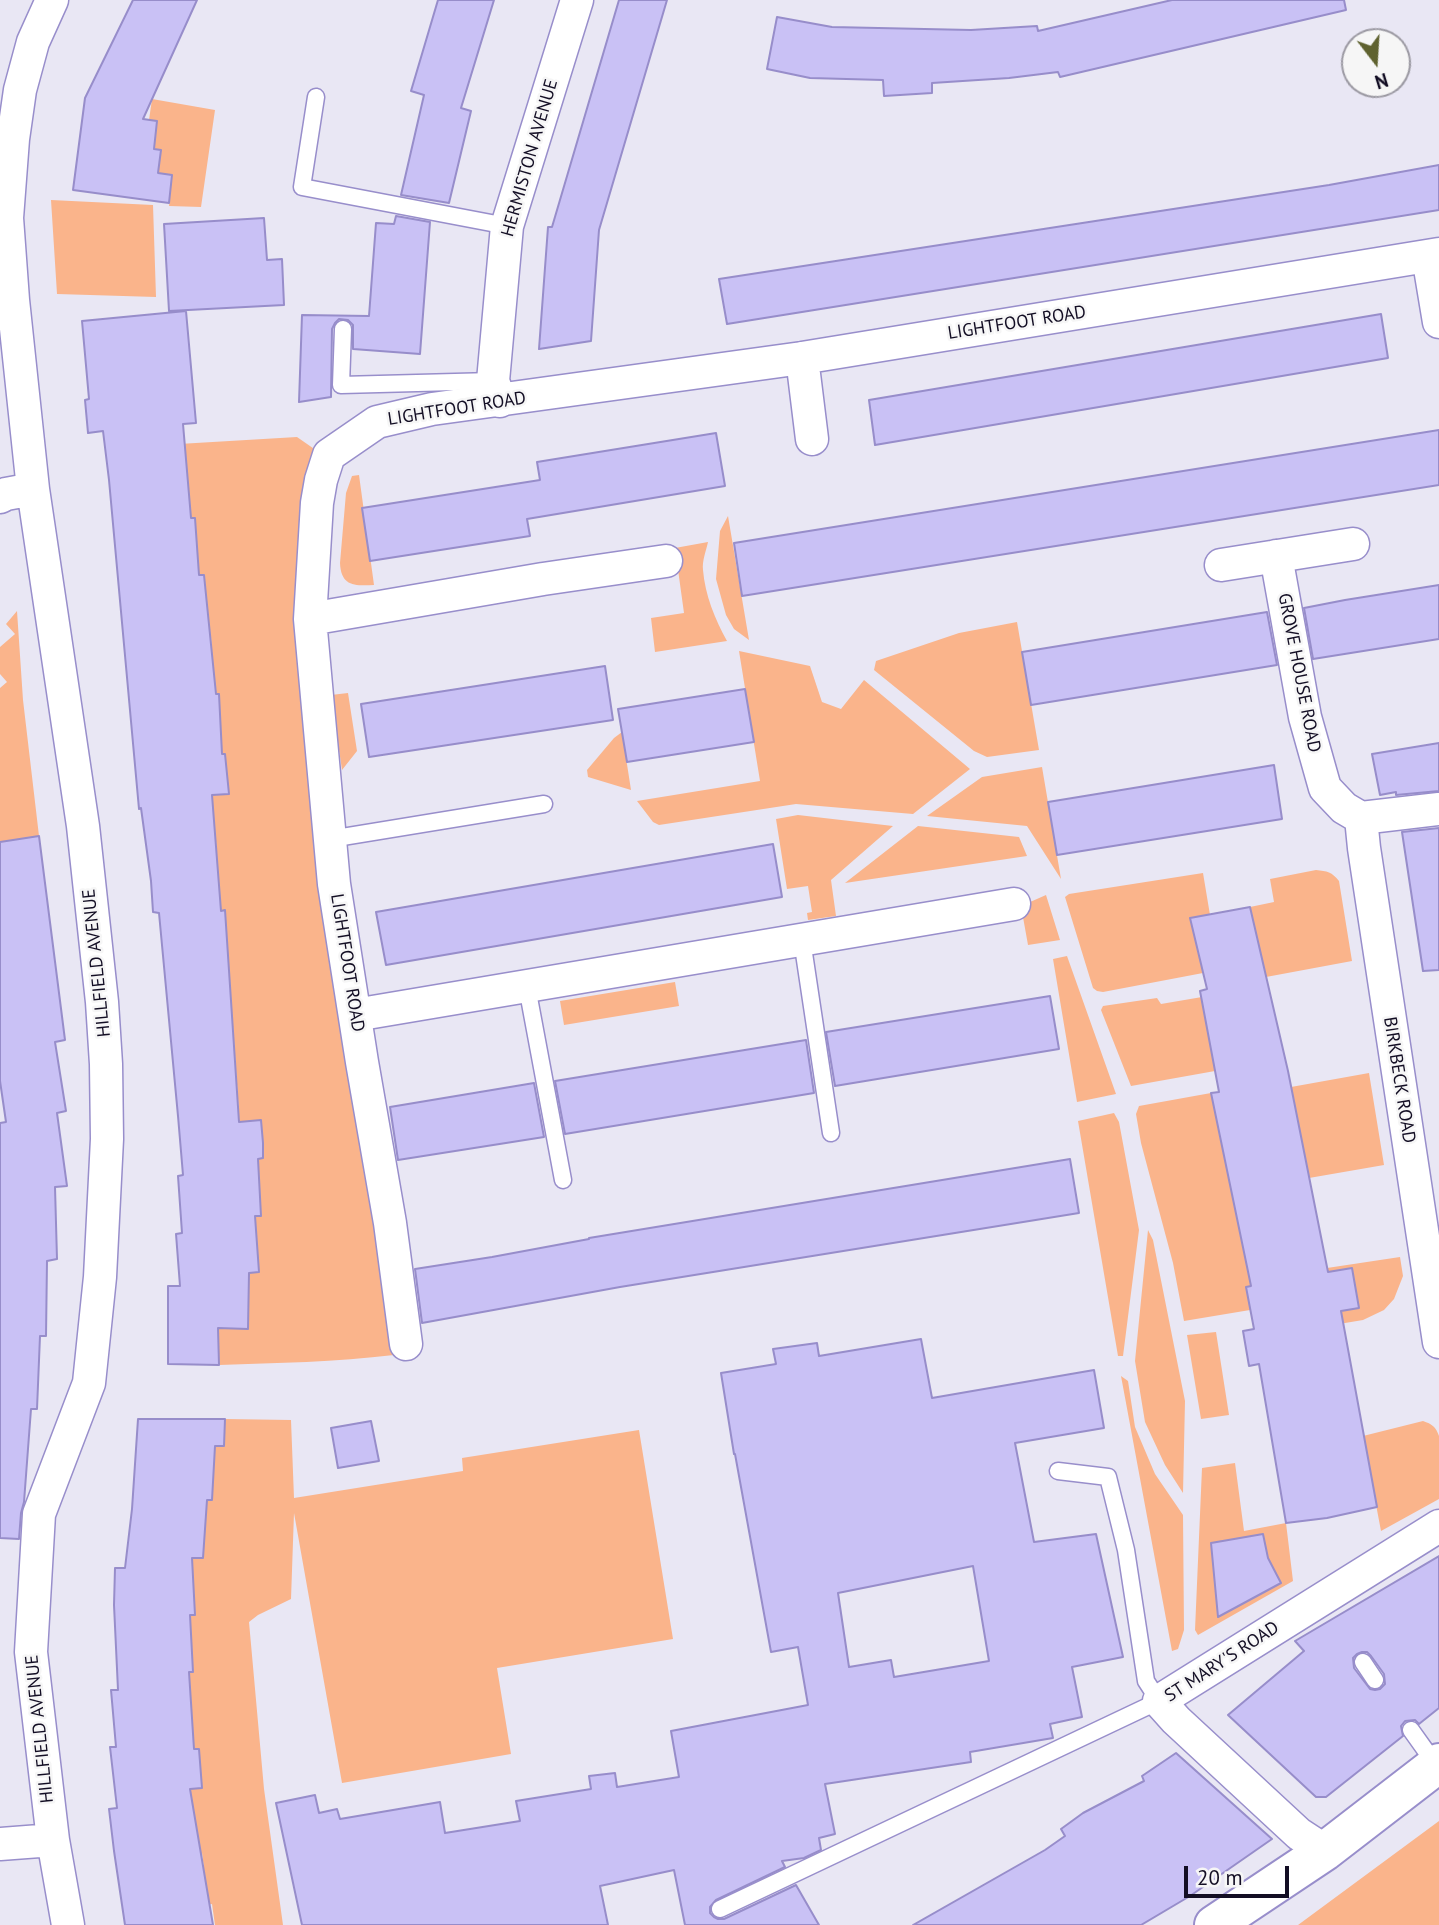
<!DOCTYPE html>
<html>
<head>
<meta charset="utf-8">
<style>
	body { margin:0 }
	#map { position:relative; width:1439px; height:1925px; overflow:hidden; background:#e9e7f4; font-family:"PT Sans",sans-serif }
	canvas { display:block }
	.north { position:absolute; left:1341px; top:28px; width:70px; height:70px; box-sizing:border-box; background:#f6f6f6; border:2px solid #9b99a2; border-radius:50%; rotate:163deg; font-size:19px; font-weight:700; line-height:28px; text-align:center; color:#130e24 }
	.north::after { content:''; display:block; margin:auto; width:24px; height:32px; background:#5f622f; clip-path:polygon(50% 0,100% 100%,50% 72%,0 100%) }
	.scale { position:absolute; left:1184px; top:1866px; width:105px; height:32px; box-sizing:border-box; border:4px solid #130e24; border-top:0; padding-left:9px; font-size:21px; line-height:24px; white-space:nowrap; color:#130e24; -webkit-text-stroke:5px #f6f6f6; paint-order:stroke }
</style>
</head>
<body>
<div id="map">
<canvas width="1439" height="1925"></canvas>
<div class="north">N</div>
<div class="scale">20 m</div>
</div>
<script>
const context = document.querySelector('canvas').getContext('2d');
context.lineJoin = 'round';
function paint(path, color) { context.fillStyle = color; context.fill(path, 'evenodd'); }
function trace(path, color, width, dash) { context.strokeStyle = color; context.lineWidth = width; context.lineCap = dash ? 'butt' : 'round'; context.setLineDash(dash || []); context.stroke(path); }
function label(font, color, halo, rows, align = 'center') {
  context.font = font + ' "PT Sans",sans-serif'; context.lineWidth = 5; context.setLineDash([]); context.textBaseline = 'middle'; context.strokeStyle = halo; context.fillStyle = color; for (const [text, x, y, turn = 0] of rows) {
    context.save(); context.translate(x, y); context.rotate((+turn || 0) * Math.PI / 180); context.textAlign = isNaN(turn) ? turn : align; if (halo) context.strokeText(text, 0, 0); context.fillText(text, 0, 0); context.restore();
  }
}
const green = new Path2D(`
	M 152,99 L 215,110 L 201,207 L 169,206 L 172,176 L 158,173 L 154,149 L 157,121 L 149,120 Z
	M 51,200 L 153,205 L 156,297 L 57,294 Z
	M 297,437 L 320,453 L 311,477 L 348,1015 L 394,1355 C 336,1362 277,1363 219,1365 L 218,1328 L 248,1329 L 229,1275 L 259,1272 L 232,1218 L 261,1216 L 258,1177 L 234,1161 L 263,1158 L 261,1120 L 231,1123 L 239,1113 L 225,911 L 220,911 L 216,841 L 200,795 L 229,794 L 225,755 L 195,755 L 221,732 L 219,694 L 185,694 L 213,674 L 211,636 L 179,635 L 171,576 L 195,518 L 168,520 L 189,497 L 186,456 L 163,455 L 162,445 Z
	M 359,475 L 374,585 C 354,586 341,586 340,563 L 346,493 L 352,476 Z
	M 728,516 L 749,640 L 734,629 L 726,615 L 716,579 L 720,531 Z
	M 708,542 C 706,551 702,561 703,570 C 705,595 715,619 727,641 L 655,652 L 651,618 L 684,613 L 675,548 Z
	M 17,611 L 23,700 L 39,836 L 0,842 L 0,688 L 7,682 L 0,674 L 0,647 L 15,634 L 6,624 Z
	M 1017,622 L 1039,750 L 987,757 L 974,751 L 874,670 L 876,661 L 959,633 Z
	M 739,651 L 810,666 L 822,702 L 841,709 L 864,680 L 970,769 L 913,814 L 796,804 L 659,825 L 653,822 L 637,801 L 760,781 Z
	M 348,693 L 357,751 L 342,770 L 331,695 Z
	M 622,732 L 631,790 L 588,777 L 587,770 L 614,738 Z
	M 1042,767 L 1061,879 L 1027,826 L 927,816 L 982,777 Z
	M 798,815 L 893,826 L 831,880 L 836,916 L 808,920 L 807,913 L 812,912 L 808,886 L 787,889 L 776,819 Z
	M 918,826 L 1019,837 L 1027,856 L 845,883 Z
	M 1316,870 C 1327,871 1332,872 1339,881 L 1352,961 L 1266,977 L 1250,907 L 1274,902 L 1270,879 Z
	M 1203,873 L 1210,915 L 1191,919 L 1203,973 L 1103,992 L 1097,991 L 1093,988 L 1065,897 L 1069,894 Z
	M 1046,895 L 1060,940 L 1028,945 L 1021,906 Z
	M 1067,956 L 1116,1094 L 1077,1102 L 1053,959 Z
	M 675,982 L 679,1006 L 564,1025 L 560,1001 Z
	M 1202,997 L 1215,1071 L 1131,1086 L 1101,1010 L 1103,1006 L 1157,998 L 1161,1004 Z
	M 1369,1073 L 1384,1165 L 1309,1178 L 1291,1087 Z
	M 1211,1093 L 1251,1286 L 1246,1287 L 1250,1310 L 1184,1321 L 1173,1263 L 1141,1143 L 1136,1114 L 1139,1106 Z
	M 1114,1113 L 1119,1122 L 1139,1230 L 1123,1356 L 1118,1356 L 1078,1121 Z
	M 1148,1230 L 1153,1240 L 1185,1401 L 1183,1493 L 1165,1465 L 1145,1422 L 1135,1361 Z
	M 1400,1257 L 1403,1276 L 1394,1299 L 1384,1310 L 1363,1320 L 1339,1324 L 1327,1268 Z
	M 1216,1332 L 1229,1415 L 1201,1419 L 1187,1335 Z
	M 1121,1376 L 1128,1381 L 1135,1427 L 1155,1474 L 1183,1515 L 1184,1630 L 1178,1649 L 1172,1651 Z
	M 225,1419 L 291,1420 L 294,1498 L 463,1471 L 462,1458 L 639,1430 L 673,1639 L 497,1668 L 511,1754 L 342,1783 L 294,1513 L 291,1599 L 258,1615 L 249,1622 L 264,1789 L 283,1925 L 215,1925 L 212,1904 L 185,1909 L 179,1872 L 204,1868 L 202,1853 L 169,1858 L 170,1791 L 202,1787 L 199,1749 L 166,1753 L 163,1675 L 192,1672 L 168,1618 L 195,1614 L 193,1576 L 170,1559 L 203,1558 L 185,1500 L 212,1500 L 214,1457 L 195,1445 L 224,1446 Z
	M 1423,1421 C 1432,1424 1436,1427 1439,1436 L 1439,1499 L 1381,1531 L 1363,1436 Z
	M 1235,1463 L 1244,1531 L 1286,1523 L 1293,1581 L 1198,1635 L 1195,1630 L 1202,1468 Z
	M 1439,1821 L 1439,1925 L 1298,1925 Z`);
const building = new Path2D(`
	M 133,0 L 197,0 L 143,119 L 157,121 L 154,149 L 161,150 L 158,173 L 172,175 L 169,203 L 73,190 L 85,98 Z
	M 438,0 L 494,0 L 461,108 L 471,111 L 449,203 L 401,195 L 424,95 L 411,91 Z
	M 619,0 L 667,0 L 599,230 L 591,341 L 539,349 L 548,227 L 552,227 Z
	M 1172,0 L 1344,0 L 1346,10 L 1060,77 L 1058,72 L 1009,78 L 932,83 L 932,93 L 884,96 L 883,80 L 810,78 L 767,69 L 777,17 L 832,27 L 971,30 L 1037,26 L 1038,31 Z
	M 1439,165 L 1439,210 L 727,324 L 719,279 L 1329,185 Z
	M 396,216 L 430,222 L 420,354 L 353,349 L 353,325 L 348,320 L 339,319 L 335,323 L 332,329 L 331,397 L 299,402 L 302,315 L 369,316 L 376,223 L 394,224 Z
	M 264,218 L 267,260 L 282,259 L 284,305 L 169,311 L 164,224 Z
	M 186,311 L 196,423 L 183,424 L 191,518 L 195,518 L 199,575 L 204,575 L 216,694 L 219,694 L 222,754 L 225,754 L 229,794 L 212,795 L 221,911 L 225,910 L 239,1122 L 261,1120 L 263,1143 L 263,1158 L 258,1159 L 261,1216 L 255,1216 L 259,1272 L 249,1273 L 248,1329 L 218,1328 L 219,1365 L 168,1364 L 168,1286 L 180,1286 L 176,1234 L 182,1233 L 178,1176 L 183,1175 L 178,1116 L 159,913 L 153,912 L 151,881 L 141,808 L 139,809 L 109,480 L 103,431 L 88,433 L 85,400 L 89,399 L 82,321 Z
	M 1381,314 L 1388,358 L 875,445 L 869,400 Z
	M 1439,430 L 1439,485 L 742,596 L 734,543 Z
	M 716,433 L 725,486 L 527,519 L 530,536 L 370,561 L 362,508 L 540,480 L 537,462 Z
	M 1439,585 L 1439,639 L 1313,659 L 1304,608 L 1345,600 Z
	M 1267,612 L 1277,665 L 1031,705 L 1022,652 Z
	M 605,666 L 613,720 L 369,757 L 361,704 Z
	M 745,689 L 754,742 L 627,762 L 618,709 Z
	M 1439,743 L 1439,791 L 1396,795 L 1396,792 L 1380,795 L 1372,754 Z
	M 1274,765 L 1282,819 L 1057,855 L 1048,802 Z
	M 1439,828 L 1439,970 L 1423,971 L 1402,832 Z
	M 39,836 L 65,1040 L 55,1042 L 66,1111 L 57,1113 L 67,1186 L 55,1187 L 57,1259 L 47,1261 L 46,1336 L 40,1336 L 37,1409 L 31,1409 L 24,1502 L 21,1513 L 19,1539 L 0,1538 L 0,1123 L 6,1122 L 0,1081 L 0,842 Z
	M 773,844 L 782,897 L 386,965 L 376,912 Z
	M 1250,907 L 1288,1071 L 1328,1272 L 1352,1268 L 1359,1308 L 1341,1311 L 1377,1507 L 1327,1518 L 1286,1523 L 1259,1364 L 1249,1366 L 1243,1331 L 1254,1329 L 1246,1287 L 1251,1286 L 1211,1093 L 1219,1092 L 1200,991 L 1207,989 L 1190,918 Z
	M 1050,996 L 1059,1049 L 835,1086 L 826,1032 Z
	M 806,1040 L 814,1093 L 565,1134 L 555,1081 Z
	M 534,1083 L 544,1137 L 398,1160 L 390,1107 Z
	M 1070,1159 L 1079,1213 L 620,1287 L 422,1323 L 415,1269 L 492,1257 L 589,1239 L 589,1238 Z
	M 921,1339 L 932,1398 L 1094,1370 L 1104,1428 L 1015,1443 L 1034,1542 L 1096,1534 L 1123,1657 L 1072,1667 L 1082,1717 L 1050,1724 L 1053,1738 L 970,1752 L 971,1762 L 825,1784 L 835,1834 L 819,1838 L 821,1850 L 804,1858 L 782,1861 L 785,1867 L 716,1900 L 710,1907 L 710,1913 L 714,1917 L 718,1919 L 724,1919 L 796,1885 L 819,1925 L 685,1925 L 674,1870 L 600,1886 L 608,1925 L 302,1925 L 276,1803 L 315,1795 L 319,1813 L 337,1809 L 340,1819 L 440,1802 L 445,1833 L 520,1821 L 516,1801 L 591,1789 L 589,1776 L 615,1773 L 617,1787 L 679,1777 L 671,1731 L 808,1705 L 798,1647 L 771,1652 L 735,1454 L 734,1454 L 721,1373 L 776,1364 L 773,1349 L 817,1343 L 819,1356 ZM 973,1566 L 989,1661 L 894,1677 L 891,1660 L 849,1667 L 838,1593 Z
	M 138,1419 L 225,1419 L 224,1446 L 215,1446 L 212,1500 L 207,1500 L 203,1558 L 192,1558 L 195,1615 L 190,1615 L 193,1672 L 189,1672 L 194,1749 L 199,1749 L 202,1788 L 190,1789 L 213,1925 L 125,1925 L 114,1851 L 109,1809 L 117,1808 L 110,1747 L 116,1747 L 111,1690 L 118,1690 L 114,1605 L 115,1568 L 125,1568 L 132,1509 Z
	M 371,1421 L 379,1461 L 338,1468 L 331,1428 Z
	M 1263,1534 L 1268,1558 L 1281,1583 L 1218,1617 L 1211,1543 Z
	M 1439,1556 L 1439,1708 L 1419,1724 L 1415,1720 L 1405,1721 L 1401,1726 L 1403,1736 L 1326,1797 L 1316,1797 L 1228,1715 L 1304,1651 L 1295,1641 ZM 1362,1652 L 1367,1652 L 1371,1656 L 1384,1674 L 1385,1684 L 1380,1689 L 1375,1690 L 1370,1689 L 1354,1668 L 1353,1658 L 1357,1654 Z
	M 1176,1753 L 1272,1839 L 1190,1896 L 1141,1925 L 913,1925 L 1045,1850 L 1065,1836 L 1061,1829 L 1083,1813 L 1144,1781 L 1142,1776 Z`);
const lane = new Path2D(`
	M 316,97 L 302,187 L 507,226
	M 343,329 L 341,385 L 493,381
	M 330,839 L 544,804
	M 802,940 L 831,1133
	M 527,987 L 563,1180
	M 1363,1662 L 1375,1680
	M 1411,1730 L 1436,1765
	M 720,1909 L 1159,1701 L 1146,1681 L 1126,1550 L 1108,1477 L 1058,1471`);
const street = new Path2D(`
	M 52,0 L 33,42 L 20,90 L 13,139 L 7,218 L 13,300 L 33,489 L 83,826 L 102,1002 L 106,1064 L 107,1139 L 100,1277 L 89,1383 L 39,1514 L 31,1652 L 53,1840 L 68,1925
	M 1428,256 L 1439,322
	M 802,358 L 812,439
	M 500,401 L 493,381 L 507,226 L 577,0
	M 0,497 L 6,494 L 33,489
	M 1276,556 L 1305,717 L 1325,788 L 1344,808 L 1361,818 L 1439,809
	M 1221,565 L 1353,544
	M 310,619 L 543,579 L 666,561
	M 1361,818 L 1364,848 L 1439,1342
	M 355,1015 L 1014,904
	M 406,1344 L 390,1223 L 362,1062 L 334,884 L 310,619 L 317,503 L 321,480 L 329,455 L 377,422 L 432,409 L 802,358 L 1439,254
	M 0,1844 L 53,1840
	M 1325,1851 L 1299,1834 L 1176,1720 L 1159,1701 L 1439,1526`);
const primary = new Path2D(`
	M 1214,1925 L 1325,1851 L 1439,1763`);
const streetNames = [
	["HERMISTON AVENUE",530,158,-74],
	["LIGHTFOOT ROAD",1017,323,-9],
	["LIGHTFOOT ROAD",457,409,-9],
	["GROVE HOUSE ROAD",1299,673,79],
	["HILLFIELD AVENUE",97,963,-96],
	["LIGHTFOOT ROAD",347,963,81],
	["BIRKBECK ROAD",1399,1080,81],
	["ST MARY'S ROAD",1222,1662,-33],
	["HILLFIELD AVENUE",40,1729,-96]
];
paint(green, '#fab48b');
paint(building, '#c9c1f5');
trace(building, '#978dca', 2);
trace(lane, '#988ecb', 19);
trace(street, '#988ecb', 35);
trace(primary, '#988ecb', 42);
trace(lane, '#fff', 16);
trace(street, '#fff', 32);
trace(primary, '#fff', 38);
label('18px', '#130e24', '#f6f6f6', streetNames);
</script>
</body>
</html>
